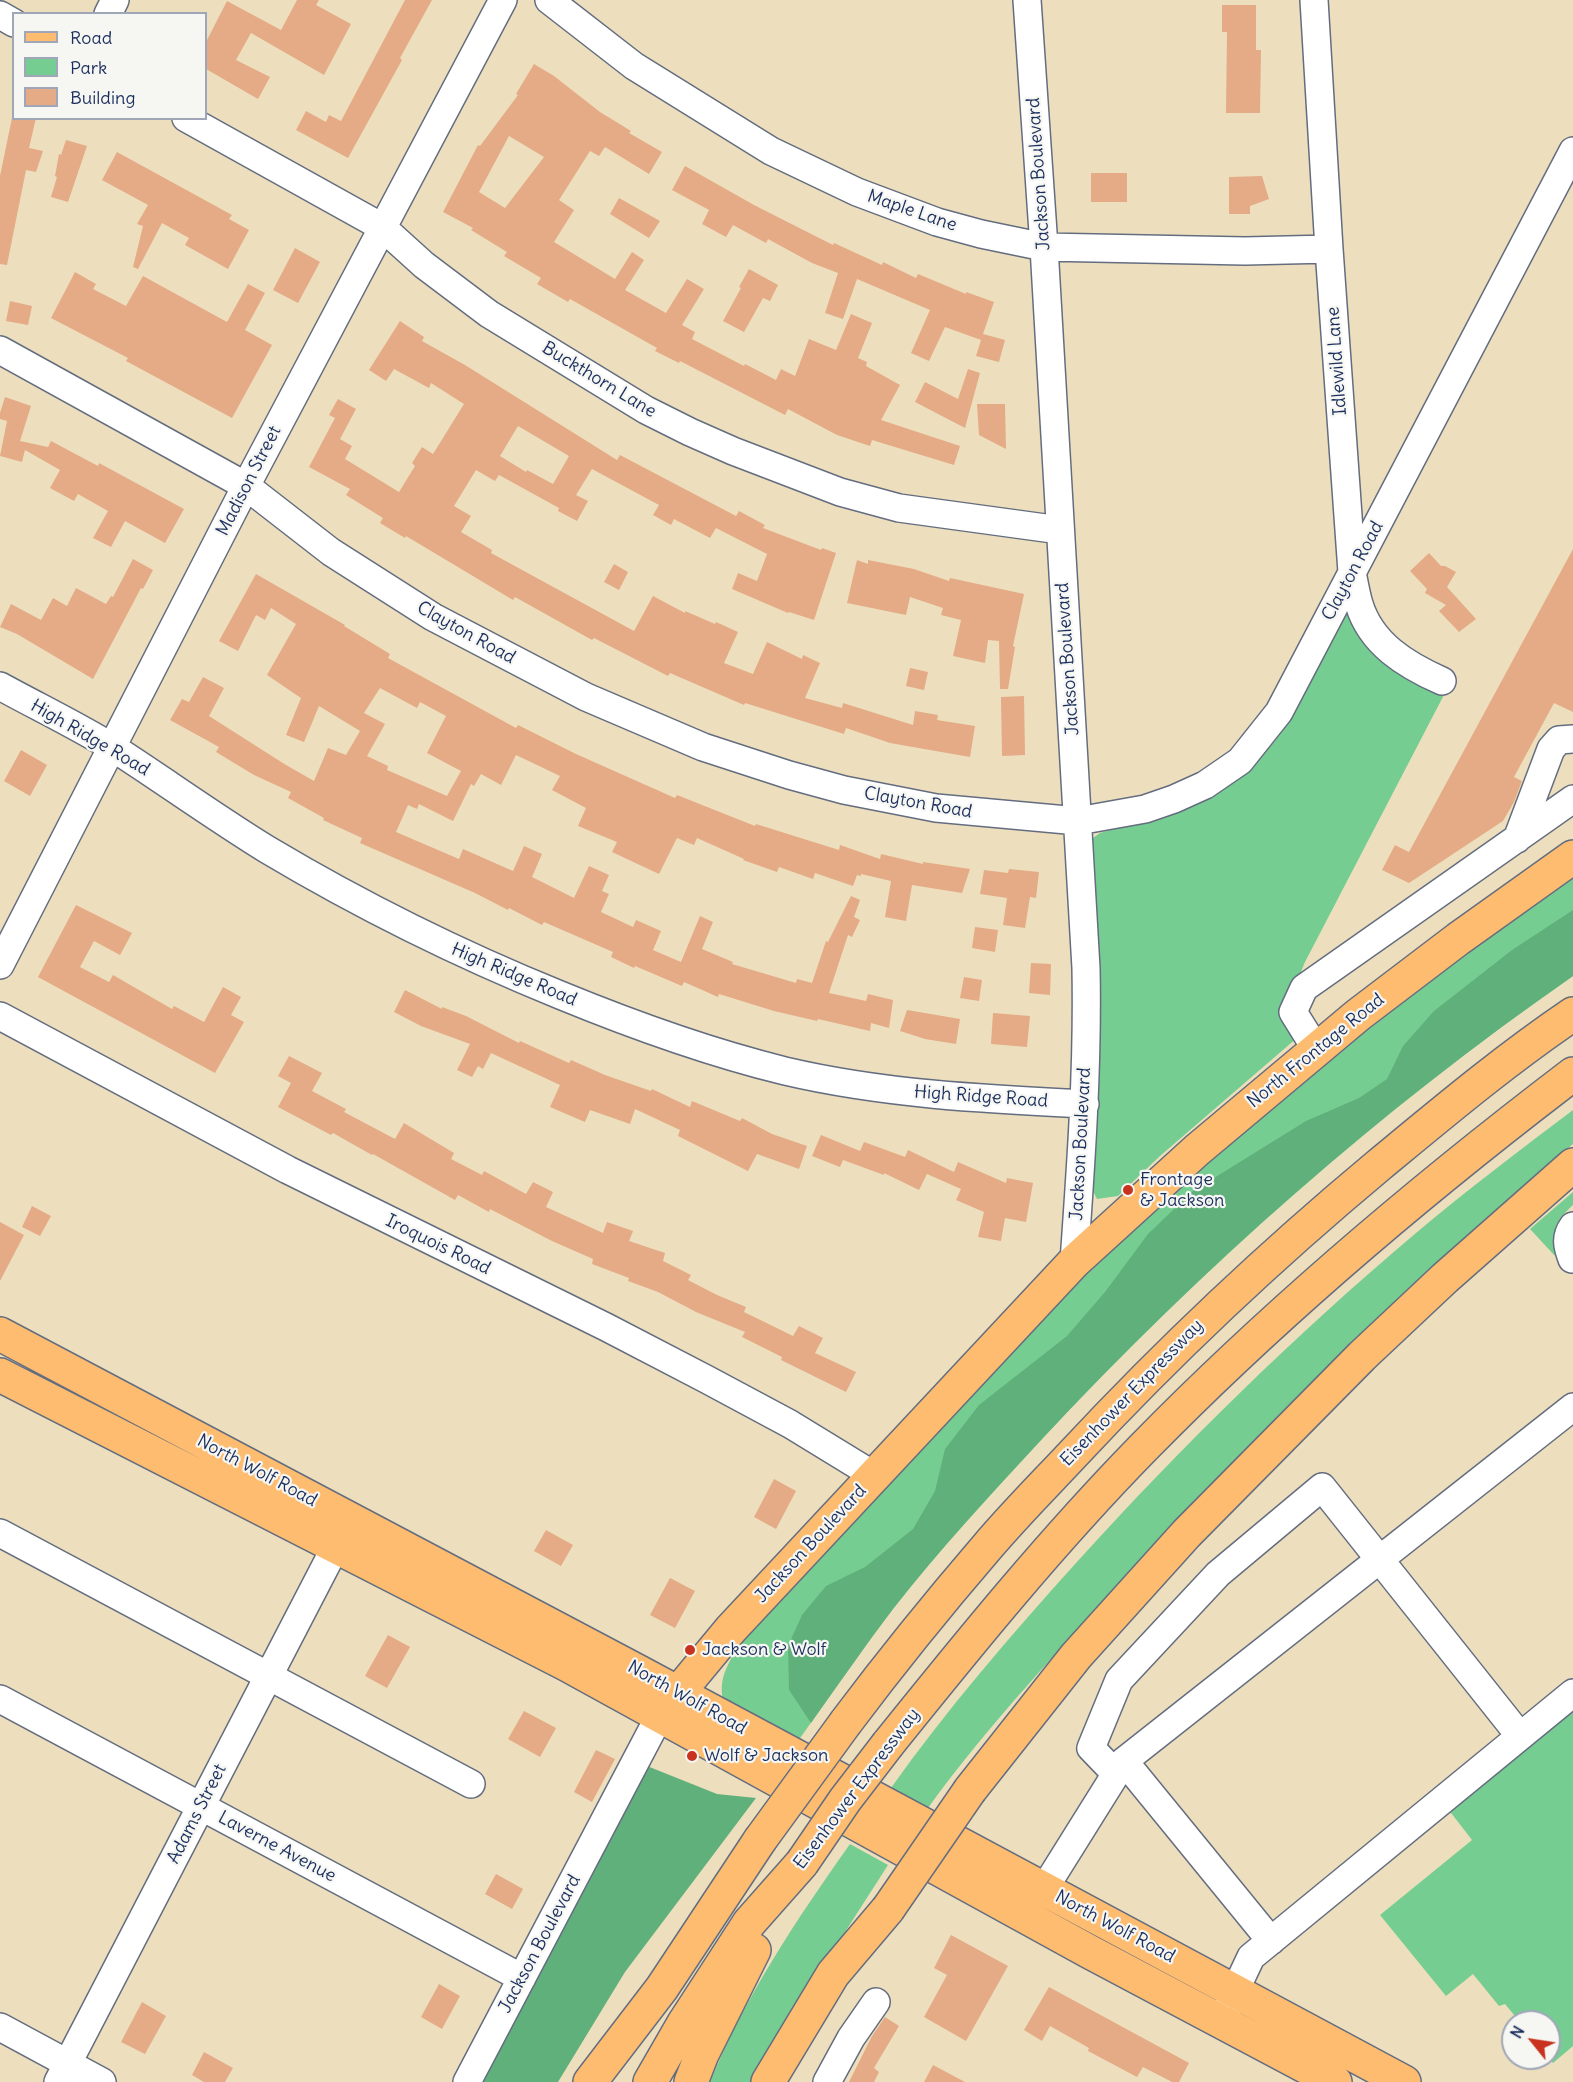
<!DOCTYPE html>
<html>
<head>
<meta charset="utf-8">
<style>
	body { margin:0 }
	#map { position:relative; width:1573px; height:2082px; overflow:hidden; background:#eddfbd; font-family:Delius,sans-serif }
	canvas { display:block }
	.legend { position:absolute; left:12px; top:12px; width:195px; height:108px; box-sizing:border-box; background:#f6f6f2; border:2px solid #9ea6b7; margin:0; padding:8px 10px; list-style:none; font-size:18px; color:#1b2f5e }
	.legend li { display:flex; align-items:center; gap:12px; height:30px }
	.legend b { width:30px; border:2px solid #9ea6b7 }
	.north { position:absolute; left:1501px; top:2010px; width:60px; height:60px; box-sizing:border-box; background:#f6f6f2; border:2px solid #9ea6b7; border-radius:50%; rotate:300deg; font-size:16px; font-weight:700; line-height:24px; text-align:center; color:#1b2f5e }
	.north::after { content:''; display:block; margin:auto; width:21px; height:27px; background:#c8321e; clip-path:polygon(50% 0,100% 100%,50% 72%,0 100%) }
</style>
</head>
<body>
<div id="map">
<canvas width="1573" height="2082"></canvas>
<ul class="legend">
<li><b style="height:8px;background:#fdbc6f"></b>Road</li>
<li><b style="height:16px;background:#76cd91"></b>Park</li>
<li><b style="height:16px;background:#e4ab86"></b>Building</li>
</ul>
<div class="north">N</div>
</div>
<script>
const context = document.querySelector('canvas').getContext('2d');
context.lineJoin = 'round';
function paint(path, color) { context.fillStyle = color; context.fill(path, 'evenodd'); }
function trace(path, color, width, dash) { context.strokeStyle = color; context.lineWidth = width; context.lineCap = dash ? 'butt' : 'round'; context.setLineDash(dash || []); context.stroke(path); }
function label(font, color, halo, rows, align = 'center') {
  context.font = font + ' Delius,sans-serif'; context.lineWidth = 4.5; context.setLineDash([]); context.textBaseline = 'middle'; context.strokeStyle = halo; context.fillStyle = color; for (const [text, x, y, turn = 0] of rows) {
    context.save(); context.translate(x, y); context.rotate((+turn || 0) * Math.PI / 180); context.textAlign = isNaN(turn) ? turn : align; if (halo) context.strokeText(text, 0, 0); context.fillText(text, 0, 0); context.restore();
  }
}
const green = new Path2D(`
	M 1348,612 L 1361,634 L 1446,691 L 1305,962 L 1298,979 L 1298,1037 L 1160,1156 L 1118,1196 L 1097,1199 L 1091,1187 L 1101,1001 L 1091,845 L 1093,838 L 1100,833 L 1177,811 L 1316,666 Z
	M 1573,875 L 1573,976 C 1380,1110 1203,1267 1043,1438 C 992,1493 940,1549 893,1609 C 858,1654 826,1702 793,1748 L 724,1703 C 717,1680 728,1664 739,1645 L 1042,1317 L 1174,1188 L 1394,1004 Z
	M 1573,1110 L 1573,1144 C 1415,1275 1269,1420 1131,1571 C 1061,1648 989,1724 928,1808 L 891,1788 C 947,1709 1011,1635 1076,1563 C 1182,1446 1295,1335 1416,1233 C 1467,1190 1520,1150 1573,1110 Z
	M 1573,1192 L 1573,1205 C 1552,1225 1554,1228 1555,1256 L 1530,1229 Z
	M 1573,1707 L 1573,2046 L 1553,2063 L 1549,2058 L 1549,2022 L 1520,2022 L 1505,2004 L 1499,2006 L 1473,1974 L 1446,1996 L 1380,1915 L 1472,1840 L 1448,1809 Z
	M 850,1844 L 888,1865 L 795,2010 L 753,2082 L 710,2082 C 745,1996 797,1919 850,1844 Z`);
const forest = new Path2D(`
	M 1573,910 L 1573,976 C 1380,1110 1202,1267 1042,1439 C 991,1494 939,1550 893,1609 C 865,1646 838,1685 811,1723 L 789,1690 L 788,1646 L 802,1615 L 826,1586 L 865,1567 L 913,1529 L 935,1491 L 945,1449 L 979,1405 L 1067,1336 L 1105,1292 L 1148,1234 L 1193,1191 L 1306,1121 L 1359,1098 L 1387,1079 L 1403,1046 L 1434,1011 L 1512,950 Z
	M 647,1766 L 717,1794 L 756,1798 L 625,1972 L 558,2082 L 480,2082 Z`);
const building = new Path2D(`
	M 297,0 L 319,0 L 316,5 L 351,24 L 324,75 L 251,33 L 236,60 L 270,77 L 258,99 L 206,69 L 206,42 L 227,1 L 281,30 Z
	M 405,0 L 432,0 L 400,58 L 402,60 L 348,158 L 296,130 L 306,111 L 326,122 L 329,115 L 341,121 Z
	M 1222,5 L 1256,5 L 1256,50 L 1261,50 L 1260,113 L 1226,113 L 1227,32 L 1222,32 Z
	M 534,64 L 554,76 L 600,112 L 631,131 L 629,133 L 662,152 L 649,174 L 605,147 L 599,156 L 590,151 L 559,200 L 574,210 L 554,242 L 615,279 L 632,252 L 644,260 L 625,290 L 666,313 L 687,279 L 704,289 L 682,325 L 695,332 L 692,339 L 744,366 L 745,364 L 776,380 L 781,369 L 795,376 L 809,339 L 836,350 L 851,314 L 872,323 L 858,358 L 867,362 L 866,366 L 900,385 L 881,420 L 960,446 L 954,465 L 872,440 L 870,446 L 837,435 L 788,409 L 785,415 L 680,361 L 679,363 L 655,351 L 657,348 L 570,299 L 568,302 L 537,284 L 541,278 L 504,256 L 507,252 L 471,230 L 473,228 L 443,212 L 478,145 L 480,146 L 518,95 L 516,94 ZM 509,136 L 544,157 L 505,208 L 479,192 Z
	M 12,118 L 36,118 L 29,148 L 43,151 L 36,172 L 26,170 L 7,265 L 0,264 L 0,176 Z
	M 66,140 L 87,146 L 68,202 L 51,197 L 57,177 L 55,176 L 59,154 L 61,155 Z
	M 117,152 L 232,215 L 229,219 L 249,230 L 228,269 L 185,245 L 189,238 L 162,223 L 138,269 L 133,267 L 143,226 L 137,224 L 148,205 L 102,180 Z
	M 685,166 L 754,205 L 833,245 L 834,243 L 882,265 L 883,262 L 916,278 L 918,274 L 966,294 L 966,292 L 994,302 L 983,334 L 1005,340 L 999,362 L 976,356 L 981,340 L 945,327 L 929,361 L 911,353 L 930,310 L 857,279 L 843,319 L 825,313 L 838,273 L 812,263 L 768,239 L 766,243 L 733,225 L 726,237 L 702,224 L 709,210 L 672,190 Z
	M 1091,173 L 1127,173 L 1127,202 L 1091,202 Z
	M 1262,176 L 1269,199 L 1250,206 L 1250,214 L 1229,214 L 1229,177 Z
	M 619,198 L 660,221 L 649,238 L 610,214 Z
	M 295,248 L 320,262 L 298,303 L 273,290 Z
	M 749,269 L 778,285 L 770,301 L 763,298 L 744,332 L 723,321 L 741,288 L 739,287 Z
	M 75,272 L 96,284 L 93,289 L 126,306 L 143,276 L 227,322 L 248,284 L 265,293 L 245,330 L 272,345 L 232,418 L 126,361 L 128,358 L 51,318 Z
	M 10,301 L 32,306 L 28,325 L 6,321 Z
	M 400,321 L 424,337 L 422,341 L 465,365 L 617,460 L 620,455 L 736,516 L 739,511 L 765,525 L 763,528 L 821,550 L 822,548 L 836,553 L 814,620 L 789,612 L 788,613 L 732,589 L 738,573 L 757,581 L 767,554 L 716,528 L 710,538 L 674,519 L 671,525 L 653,515 L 659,505 L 592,469 L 576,495 L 588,501 L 577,521 L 558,511 L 559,508 L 499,475 L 495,481 L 476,470 L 454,506 L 471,516 L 461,532 L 492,550 L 491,553 L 634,631 L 653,596 L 685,613 L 685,611 L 715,624 L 716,622 L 738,632 L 724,663 L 753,674 L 767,642 L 802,659 L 803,655 L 820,663 L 805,698 L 842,708 L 843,703 L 913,725 L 915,711 L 938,715 L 937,720 L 975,726 L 970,757 L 890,743 L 846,728 L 844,734 L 745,703 L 744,705 L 670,673 L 668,676 L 594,638 L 592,640 L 515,597 L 513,600 L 406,536 L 405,538 L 380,523 L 383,518 L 346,495 L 350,489 L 309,467 L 335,418 L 329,415 L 338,399 L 356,409 L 340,439 L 352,446 L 345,459 L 399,492 L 415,466 L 412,463 L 422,447 L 433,454 L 464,404 L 431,383 L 429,388 L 394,369 L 386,381 L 369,370 ZM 518,426 L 569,456 L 553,484 L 527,470 L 526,472 L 500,456 Z
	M 968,369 L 980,373 L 965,428 L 915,402 L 925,382 L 958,399 Z
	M 5,397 L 31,406 L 20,441 L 48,447 L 51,441 L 98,466 L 99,463 L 184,509 L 165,543 L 125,521 L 111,547 L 93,538 L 108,511 L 78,494 L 74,501 L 50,488 L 60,470 L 25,450 L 22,462 L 0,456 L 7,421 L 0,419 L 0,413 Z
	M 977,404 L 1005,404 L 1006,449 L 979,435 Z
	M 1573,549 L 1573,712 L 1554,703 L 1514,777 L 1522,781 L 1514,802 L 1503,821 L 1409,883 L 1382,870 L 1395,845 L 1409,852 Z
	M 1429,553 L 1441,566 L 1445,566 L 1456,572 L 1447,587 L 1476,619 L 1459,632 L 1439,611 L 1446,605 L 1425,593 L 1427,589 L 1410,571 Z
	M 133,559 L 153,570 L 143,589 L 141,588 L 93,679 L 17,634 L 0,627 L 11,604 L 41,620 L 53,598 L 67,606 L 76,588 L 106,604 L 111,596 L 113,597 Z
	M 857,560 L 868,564 L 868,560 L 914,569 L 949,581 L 950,578 L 1024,594 L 1013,646 L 1015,647 L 1008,689 L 1000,689 L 999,641 L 988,640 L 985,663 L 953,656 L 961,620 L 941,615 L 943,608 L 910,597 L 906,615 L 847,603 Z
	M 614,564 L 628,572 L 619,590 L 604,582 Z
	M 256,574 L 345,625 L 344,626 L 390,654 L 388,658 L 516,728 L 518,725 L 576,754 L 675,798 L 677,795 L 755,826 L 756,824 L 839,850 L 840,845 L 880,859 L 881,854 L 923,864 L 923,862 L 970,869 L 962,893 L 912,885 L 906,921 L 885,917 L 891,881 L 861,874 L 861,876 L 857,875 L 853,886 L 815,873 L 813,879 L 779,867 L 777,872 L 743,860 L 744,859 L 697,838 L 694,845 L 677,838 L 659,874 L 612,852 L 617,842 L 578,826 L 586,808 L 552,790 L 560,776 L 516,755 L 501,785 L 481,774 L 474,786 L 471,784 L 453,821 L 419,804 L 417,809 L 408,805 L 396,832 L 459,859 L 463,849 L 513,871 L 524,846 L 542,854 L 532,877 L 574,898 L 589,866 L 609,875 L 602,891 L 609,894 L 601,912 L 633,927 L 636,920 L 661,931 L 653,950 L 681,962 L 700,916 L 713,922 L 702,949 L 733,962 L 732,964 L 796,983 L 797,979 L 812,983 L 826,941 L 828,942 L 851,896 L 860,900 L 854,917 L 860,920 L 852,937 L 848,935 L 829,993 L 866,1001 L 868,994 L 893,1000 L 889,1028 L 871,1023 L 870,1031 L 818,1019 L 817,1021 L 774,1011 L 719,994 L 718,997 L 684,982 L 682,986 L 635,966 L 634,968 L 611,957 L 613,952 L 544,922 L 542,925 L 509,908 L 508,910 L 475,893 L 360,843 L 362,838 L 323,820 L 324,818 L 288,798 L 291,792 L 254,775 L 216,752 L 219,747 L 170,720 L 182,699 L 189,702 L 203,677 L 224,688 L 209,716 L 286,765 L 314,781 L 328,748 L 346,755 L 360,731 L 319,706 L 304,742 L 286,735 L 301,698 L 267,675 L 296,624 L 271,608 L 265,620 L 256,615 L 238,651 L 219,641 ZM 380,688 L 417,708 L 420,702 L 446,716 L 427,753 L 461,771 L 447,796 L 387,770 L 388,766 L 367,756 L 385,724 L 364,713 Z
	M 910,668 L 928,672 L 924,690 L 906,686 Z
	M 1024,696 L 1025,755 L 1002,756 L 1001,697 Z
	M 21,750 L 47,765 L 30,796 L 4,781 Z
	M 1009,869 L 1039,872 L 1036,898 L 1030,897 L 1025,928 L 1003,925 L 1007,898 L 980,894 L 984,870 L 1008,873 Z
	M 76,905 L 132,933 L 120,955 L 94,941 L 80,967 L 109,982 L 113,975 L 172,1009 L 174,1006 L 204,1022 L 223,987 L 241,997 L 231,1015 L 244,1022 L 215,1073 L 38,977 Z
	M 975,927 L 998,930 L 995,952 L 972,948 Z
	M 1031,963 L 1051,964 L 1050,995 L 1029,993 Z
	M 964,977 L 982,980 L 979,1001 L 960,998 Z
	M 405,990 L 442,1009 L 442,1007 L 466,1016 L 519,1043 L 520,1041 L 569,1063 L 571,1060 L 605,1075 L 651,1091 L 652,1089 L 690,1107 L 692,1101 L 740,1121 L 742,1118 L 772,1134 L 807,1146 L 799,1169 L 757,1154 L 748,1171 L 678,1136 L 680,1130 L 635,1109 L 630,1124 L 590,1110 L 585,1122 L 550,1107 L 560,1085 L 491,1053 L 483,1069 L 478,1066 L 472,1077 L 457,1070 L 470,1044 L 421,1026 L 394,1012 Z
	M 907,1010 L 960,1019 L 956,1044 L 925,1039 L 900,1031 Z
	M 993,1013 L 1030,1016 L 1027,1047 L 991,1044 Z
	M 289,1056 L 322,1073 L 312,1091 L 346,1109 L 344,1112 L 395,1139 L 404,1123 L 454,1153 L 451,1159 L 482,1175 L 484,1171 L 526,1194 L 533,1182 L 553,1192 L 546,1207 L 603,1233 L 607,1222 L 633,1231 L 629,1241 L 665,1253 L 663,1261 L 691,1275 L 688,1280 L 717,1295 L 746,1307 L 744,1312 L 793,1336 L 799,1326 L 823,1338 L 815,1353 L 856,1372 L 846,1392 L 781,1360 L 782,1357 L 742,1337 L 745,1332 L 696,1312 L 658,1292 L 628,1281 L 629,1278 L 592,1264 L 593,1259 L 552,1241 L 490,1209 L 489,1212 L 458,1195 L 455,1200 L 373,1154 L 372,1155 L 333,1133 L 331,1135 L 278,1107 L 291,1083 L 278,1076 Z
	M 821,1135 L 860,1151 L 864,1142 L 905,1157 L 908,1150 L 954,1172 L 958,1162 L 1006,1183 L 1007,1178 L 1033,1183 L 1026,1222 L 1005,1218 L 1001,1241 L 978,1237 L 984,1212 L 956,1200 L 961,1189 L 927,1174 L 919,1190 L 884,1173 L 884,1175 L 843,1160 L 840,1167 L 812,1156 Z
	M 32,1206 L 51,1216 L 40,1236 L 22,1227 Z
	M 0,1222 L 24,1235 L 0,1281 Z
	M 774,1479 L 796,1491 L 776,1529 L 754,1517 Z
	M 546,1530 L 573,1545 L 561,1566 L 534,1551 Z
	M 670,1578 L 695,1591 L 675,1628 L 650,1615 Z
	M 388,1635 L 410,1647 L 387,1688 L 365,1676 Z
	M 524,1711 L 556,1728 L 540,1757 L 508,1739 Z
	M 596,1750 L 615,1759 L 592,1802 L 574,1792 Z
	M 496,1874 L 523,1889 L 512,1909 L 485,1894 Z
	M 951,1935 L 1008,1966 L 966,2041 L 924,2017 L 947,1975 L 934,1968 Z
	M 439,1984 L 460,1996 L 442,2029 L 421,2017 Z
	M 1049,1987 L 1189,2063 L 1179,2082 L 1172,2082 L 1143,2067 L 1137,2077 L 1088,2051 L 1089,2048 L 1050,2026 L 1042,2041 L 1024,2030 Z
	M 142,2002 L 166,2016 L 145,2054 L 121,2042 Z
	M 885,2017 L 899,2026 L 874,2068 L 879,2072 L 874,2082 L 849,2082 L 872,2036 Z
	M 204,2052 L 233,2068 L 225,2082 L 204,2082 L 192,2075 Z
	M 933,2065 L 965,2082 L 924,2082 Z`);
const minor = new Path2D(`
	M 549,0 L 634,66 L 771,151 L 857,192 L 937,222 L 981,234 L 1044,247 L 1245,251 L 1329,249
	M 1027,0 L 1044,247 L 1086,968 C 1088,1066 1081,1164 1074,1262
	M 1314,0 L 1329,249 L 1352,572 C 1354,582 1356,594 1359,604 C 1371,644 1406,665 1442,681
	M 108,14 L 115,0
	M 0,15 L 14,23
	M 186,118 L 382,227 L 424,265 L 489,314 L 646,410 L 690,432 L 733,451 L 840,492 L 899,508 L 1060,530
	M 0,350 L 246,486 L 331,552 L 433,617 L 586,697 L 703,747 L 789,775 L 844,790 L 936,808 L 1078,821 L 1145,809 L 1174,799 L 1205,785 L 1240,761 L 1279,712 L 1573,151
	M 0,686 C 38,707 78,726 115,749 C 166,782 216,818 268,850 C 362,906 459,954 560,995 C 633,1025 708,1052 785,1071 C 883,1094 984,1099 1085,1104
	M 1517,839 L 1551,749 L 1559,740 L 1573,739
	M 0,965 L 246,486 L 503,0
	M 0,1016 L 288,1170 L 606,1327 L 706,1379 L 790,1424 L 875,1476
	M 1316,1049 L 1293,1012 L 1304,988 L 1573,799
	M 1572,1259 C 1567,1246 1565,1237 1573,1226
	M 0,1533 L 471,1784
	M 0,1699 L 522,1978
	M 1124,1761 L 1271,1941
	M 1116,1774 L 1091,1748 L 1119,1680 L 1218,1574 L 1322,1487 L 1520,1736
	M 1044,1889 L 1124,1761 L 1573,1407
	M 1226,2010 L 1251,1957 L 1573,1693
	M 0,2027 L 102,2082
	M 58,2082 L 336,1546
	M 467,2082 L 660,1715
	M 827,2082 L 851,2038 L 876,2002`);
const major = new Path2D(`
	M 0,1334 L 637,1671 L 1404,2082
	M 0,1375 L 566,1664 L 1090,1952 L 1335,2082
	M 663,1711 L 731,1629 L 1074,1262 L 1197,1150 L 1358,1015 L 1458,939 L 1573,857`);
const highway = new Path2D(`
	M 846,1722 C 891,1662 938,1604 987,1547 C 1015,1514 1045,1484 1074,1453 C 1170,1350 1271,1255 1379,1165 C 1442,1113 1505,1060 1573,1014
	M 888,1744 C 970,1642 1052,1541 1143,1448 C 1276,1312 1422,1189 1573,1074
	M 970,1790 L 1076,1656 L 1187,1533 L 1362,1356 L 1445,1278 L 1573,1165
	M 590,2082 L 662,1988 L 760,1840
	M 650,2082 L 684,2023 L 749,1923 L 802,1863
	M 691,2082 L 702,2054 L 754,1950
	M 768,2082 L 833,1974 L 888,1909`);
const highwayBridge = new Path2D(`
	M 760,1840 L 846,1722
	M 802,1863 L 845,1800 L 888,1744
	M 888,1909 L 970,1790`);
const markers = [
	[1128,1190,6,"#c8321e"],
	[690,1650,6,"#c8321e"],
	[692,1756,6,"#c8321e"]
];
const streetNames = [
	["Jackson Boulevard",1039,174,-94],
	["Maple Lane",912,211,19],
	["Idlewild Lane",1337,361,-94],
	["Buckthorn Lane",599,380,31],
	["Madison Street",249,481,-63],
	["Clayton Road",1353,571,-62],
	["Clayton Road",466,633,29],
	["Jackson Boulevard",1068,659,-94],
	["High Ridge Road",90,738,30],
	["Clayton Road",918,803,10],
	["High Ridge Road",514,975,23],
	["North Frontage Road",1316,1051,-39],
	["High Ridge Road",981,1097,4],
	["Jackson Boulevard",1081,1144,-87],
	["Iroquois Road",438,1245,26],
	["Eisenhower Expressway",1132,1393,-46],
	["North Wolf Road",257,1471,28],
	["Jackson Boulevard",811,1544,-47],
	["North Wolf Road",687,1698,29],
	["Eisenhower Expressway",857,1789,-53],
	["Adams Street",197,1814,-63],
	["Laverne Avenue",277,1847,28],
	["North Wolf Road",1115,1927,28],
	["Jackson Boulevard",540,1944,-62]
];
const poiNames = [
	["Frontage",1140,1180],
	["& Jackson",1140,1201],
	["Jackson & Wolf",702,1650],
	["Wolf & Jackson",704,1756]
];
paint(green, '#76cd91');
paint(forest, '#60b07b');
paint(building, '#e4ab86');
trace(minor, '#646d7f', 30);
trace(major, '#646d7f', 36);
trace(highway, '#646d7f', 36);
trace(minor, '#fff', 27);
trace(major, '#fdbc6f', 33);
trace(highway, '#fdbc6f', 33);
trace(highwayBridge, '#646d7f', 36, []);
trace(highwayBridge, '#fdbc6f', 33);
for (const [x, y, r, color] of markers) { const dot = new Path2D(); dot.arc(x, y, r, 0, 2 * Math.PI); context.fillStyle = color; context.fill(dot); trace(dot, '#f6f6f2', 2); }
label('18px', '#1b2f5e', '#f6f6f2', streetNames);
label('18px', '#1b2f5e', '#f6f6f2', poiNames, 'left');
</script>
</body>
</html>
